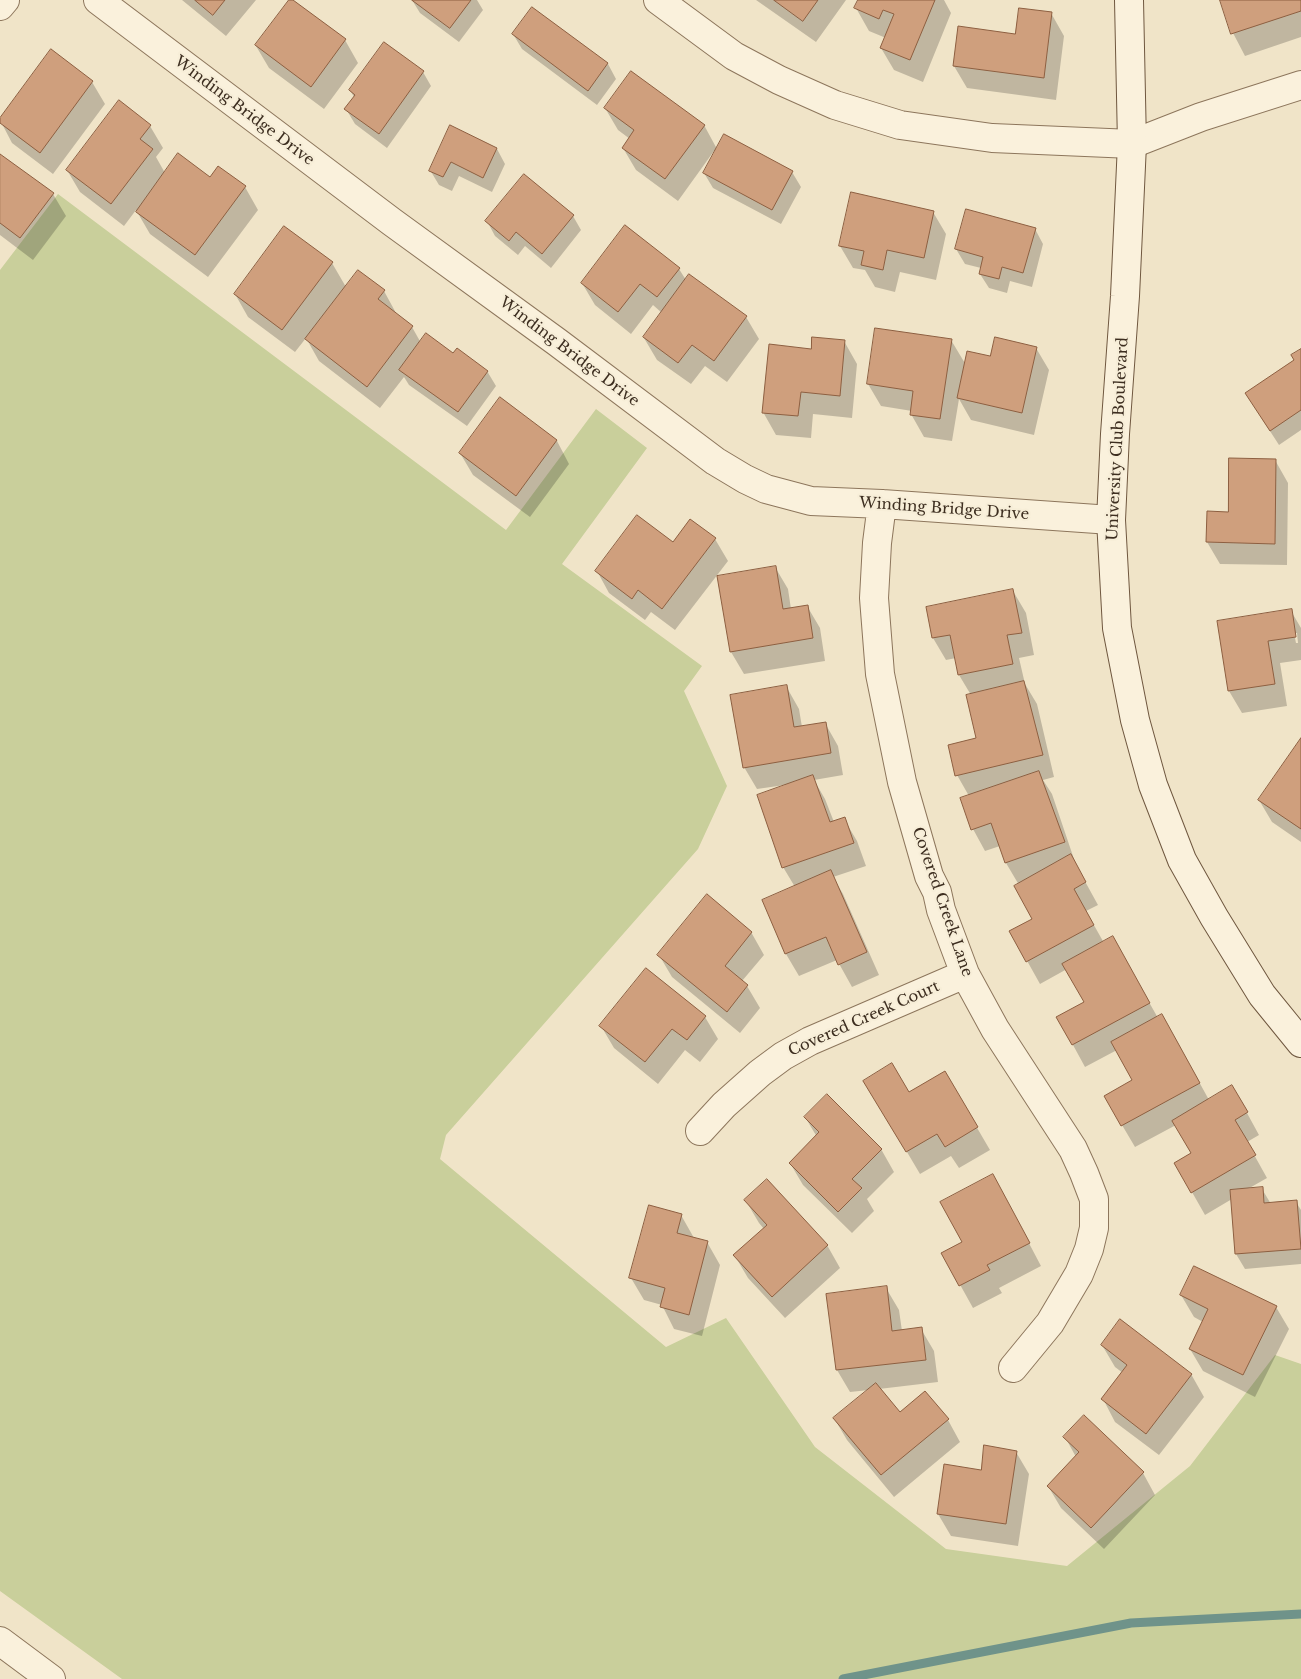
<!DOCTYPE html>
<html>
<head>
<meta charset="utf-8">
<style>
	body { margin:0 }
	canvas { display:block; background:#f0e4c8 }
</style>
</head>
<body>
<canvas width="1301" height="1679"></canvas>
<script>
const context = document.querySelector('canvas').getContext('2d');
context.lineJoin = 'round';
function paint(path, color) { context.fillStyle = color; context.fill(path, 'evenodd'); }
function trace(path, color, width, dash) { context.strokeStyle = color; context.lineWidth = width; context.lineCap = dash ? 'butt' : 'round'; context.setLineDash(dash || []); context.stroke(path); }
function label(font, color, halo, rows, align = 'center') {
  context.font = font + ' "Libre Baskerville",serif'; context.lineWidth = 4.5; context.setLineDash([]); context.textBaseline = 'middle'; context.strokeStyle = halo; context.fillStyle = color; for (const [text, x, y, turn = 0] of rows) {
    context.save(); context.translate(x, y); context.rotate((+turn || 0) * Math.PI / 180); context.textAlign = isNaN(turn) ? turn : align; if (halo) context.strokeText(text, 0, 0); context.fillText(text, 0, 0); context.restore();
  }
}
const green = new Path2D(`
	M 58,194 L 506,530 L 596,409 L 647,448 L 562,564 L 702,666 L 684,691 L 727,786 L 698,849 L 446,1135 L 440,1159 L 666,1347 L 726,1318 L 815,1447 L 946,1549 L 1067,1566 L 1190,1466 L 1275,1355 L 1301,1364 L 1301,1679 L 122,1679 L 0,1591 L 0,270 Z`);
const shadow = new Path2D(`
	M 182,0 L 256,0 L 226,36 Z
	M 291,0 L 345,40 L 358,63 L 324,109 L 269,68 L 256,46 Z
	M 412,0 L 477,0 L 483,10 L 459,42 L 420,13 Z
	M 756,0 L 846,0 L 816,42 Z
	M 859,0 L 944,0 L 951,13 L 923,82 L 894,70 L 881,48 L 886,38 L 869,31 L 856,8 Z
	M 1221,0 L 1301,0 L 1301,37 L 1245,56 L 1233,33 Z
	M 532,8 L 608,64 L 616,79 L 597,105 L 522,49 L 513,34 Z
	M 1051,13 L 1064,36 L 1056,100 L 967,88 L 954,66 L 1017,35 Z
	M 423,72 L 431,86 L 387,148 L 355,124 L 346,109 L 354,97 L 350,90 Z
	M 92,82 L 105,104 L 53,174 L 12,143 L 0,120 Z
	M 605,108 L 704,125 L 717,149 L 792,172 L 801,187 L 781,224 L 713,188 L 704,173 L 716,152 L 714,151 L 678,201 L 636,170 L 623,148 L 630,139 L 618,130 Z
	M 150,126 L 163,148 L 156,157 L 165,173 L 210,179 L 245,187 L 258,210 L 208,277 L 150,234 L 136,210 L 124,226 L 80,192 L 67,170 Z
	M 451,127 L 497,149 L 505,164 L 492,192 L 459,176 L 452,191 L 439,185 L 430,170 Z
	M 0,155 L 53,194 L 66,216 L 33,260 L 0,235 Z
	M 933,212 L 946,234 L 936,280 L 900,272 L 895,292 L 875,287 L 865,270 L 853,268 L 840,246 Z
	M 573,216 L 581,230 L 551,268 L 525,246 L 518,255 L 495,236 L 487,221 Z
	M 1035,229 L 1043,244 L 1032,287 L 1010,281 L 1007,293 L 989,288 L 980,274 L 981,268 L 965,264 L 956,249 Z
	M 332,263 L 346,287 L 384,291 L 396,313 L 395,315 L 412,327 L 421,343 L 453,355 L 487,371 L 496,386 L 467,426 L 409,385 L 404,377 L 380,408 L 319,361 L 306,338 L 295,352 L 248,317 L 235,294 Z
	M 679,269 L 686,280 L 746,317 L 759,339 L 727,382 L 705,366 L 691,384 L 657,360 L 644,338 L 662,313 L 653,305 L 631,334 L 595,305 L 582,283 Z
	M 951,340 L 966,365 L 1036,348 L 1049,370 L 1034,435 L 971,420 L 959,399 L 952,441 L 924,437 L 911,414 L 912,411 L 881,406 L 868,384 Z
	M 844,341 L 857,364 L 852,418 L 813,414 L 811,438 L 776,435 L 763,412 L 812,350 Z
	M 1301,350 L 1301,430 L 1279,445 L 1246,394 L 1296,361 Z
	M 500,399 L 557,441 L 569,464 L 530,517 L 473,475 L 460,453 Z
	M 1275,460 L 1288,483 L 1287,565 L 1220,564 L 1207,542 Z
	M 715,539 L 728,561 L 675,630 L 651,612 L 645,620 L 609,593 L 597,571 L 674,544 Z
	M 775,567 L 788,589 L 791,609 L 807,606 L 820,628 L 825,661 L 744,674 L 731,652 L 718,577 Z
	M 1013,591 L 1026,613 L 1034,655 L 1019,658 L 1025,684 L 1037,704 L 1054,777 L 1043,780 L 1052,794 L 1076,865 L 1098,905 L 1086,911 L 1104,943 L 1125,960 L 1158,1018 L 1175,1038 L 1209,1100 L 1247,1113 L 1259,1135 L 1247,1142 L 1267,1178 L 1246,1190 L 1262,1189 L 1271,1204 L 1296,1202 L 1301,1210 L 1301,1264 L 1245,1269 L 1236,1254 L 1232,1199 L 1205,1215 L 1176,1164 L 1193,1154 L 1176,1125 L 1135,1147 L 1122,1125 L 1134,1081 L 1117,1050 L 1085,1067 L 1073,1045 L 1086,1003 L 1067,969 L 1040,984 L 1011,932 L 1033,919 L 1019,885 L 1006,863 L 1000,846 L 985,851 L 973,829 L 969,796 L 957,775 L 978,739 L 971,695 L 959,675 L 956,658 L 946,660 L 933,638 Z
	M 1291,611 L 1301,628 L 1301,660 L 1280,663 L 1287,706 L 1242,713 L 1229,691 L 1218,622 ZM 1294,633 L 1297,633 L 1298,643 L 1296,643 Z
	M 786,686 L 799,709 L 802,727 L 825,723 L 838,746 L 843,775 L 814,780 L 825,799 L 834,822 L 844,819 L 857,841 L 866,866 L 833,877 L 843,894 L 879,975 L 852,987 L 837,960 L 799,976 L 786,954 L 763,901 L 795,887 L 783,867 L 785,786 L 785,785 L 757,789 L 744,767 Z
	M 1301,740 L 1301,842 L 1272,822 L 1259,800 Z
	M 751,932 L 764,955 L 742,981 L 747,986 L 760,1008 L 740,1033 L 672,977 L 659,955 Z
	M 646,969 L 705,1017 L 718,1039 L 700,1062 L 685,1050 L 658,1084 L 614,1048 L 601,1026 Z
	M 945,1073 L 990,1150 L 959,1168 L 951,1156 L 920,1174 L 878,1103 L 908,1094 Z
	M 805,1117 L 881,1149 L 894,1172 L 867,1199 L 874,1211 L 852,1233 L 803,1185 L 790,1163 L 817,1137 Z
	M 993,1175 L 1041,1266 L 999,1288 L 1002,1293 L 973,1308 L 943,1254 L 963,1243 Z
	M 746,1201 L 827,1245 L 840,1268 L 785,1318 L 748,1278 L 735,1256 L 764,1229 L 759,1223 Z
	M 681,1215 L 694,1238 L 707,1242 L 720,1265 L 702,1336 L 674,1329 L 662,1305 L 644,1300 L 631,1278 Z
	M 886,1288 L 899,1310 L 902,1331 L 921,1329 L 934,1351 L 938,1382 L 879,1389 L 900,1414 L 948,1420 L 960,1442 L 894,1497 L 847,1440 L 834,1418 L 869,1390 L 850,1392 L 837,1370 L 828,1295 Z
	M 1181,1295 L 1276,1307 L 1289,1329 L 1255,1397 L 1203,1371 L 1190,1349 L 1203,1322 L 1194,1317 Z
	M 1102,1345 L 1191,1374 L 1204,1397 L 1159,1455 L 1115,1422 L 1103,1399 L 1123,1373 L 1115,1367 Z
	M 1065,1437 L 1143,1473 L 1155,1495 L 1104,1549 L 1061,1508 L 1048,1486 L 1076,1457 Z
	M 1016,1452 L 1029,1474 L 1018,1546 L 951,1536 L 938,1514 L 982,1472 Z`);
const stream = new Path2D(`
	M 843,1679 L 1131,1623 L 1301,1614`);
const building = new Path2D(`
	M 195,0 L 225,0 L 213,15 Z
	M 289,0 L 293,0 L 346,39 L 311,87 L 255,45 Z
	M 412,0 L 471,0 L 450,28 Z
	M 774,0 L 818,0 L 803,21 Z
	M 858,0 L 935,0 L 910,60 L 880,48 L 894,14 L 883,10 L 879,19 L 854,8 Z
	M 1220,0 L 1301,0 L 1301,11 L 1231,34 Z
	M 532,7 L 608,63 L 588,91 L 512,34 Z
	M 1019,8 L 1052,12 L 1044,78 L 953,66 L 958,26 L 1015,34 Z
	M 384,42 L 424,71 L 379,134 L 344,109 L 355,95 L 349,90 Z
	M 51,49 L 93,81 L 40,153 L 0,123 L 0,118 Z
	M 631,71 L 705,125 L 665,179 L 622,148 L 634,130 L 604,108 Z
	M 119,100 L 151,125 L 140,139 L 153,149 L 111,204 L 66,170 Z
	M 450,125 L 497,148 L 483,178 L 451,162 L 443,177 L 429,171 Z
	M 724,134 L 793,171 L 772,210 L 703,173 Z
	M 178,153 L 210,177 L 218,166 L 246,186 L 195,255 L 136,212 Z
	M 0,154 L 54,193 L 20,238 L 0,223 Z
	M 524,174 L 574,215 L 542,254 L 516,232 L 509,241 L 485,221 Z
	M 851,192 L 934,211 L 924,258 L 887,250 L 883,270 L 861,265 L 864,251 L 839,246 Z
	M 966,209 L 1036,228 L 1023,273 L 1002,267 L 999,279 L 979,274 L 983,257 L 955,249 Z
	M 625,225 L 680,268 L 657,297 L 640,284 L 618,312 L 581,283 Z
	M 284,226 L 333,262 L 282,330 L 234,294 Z
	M 358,270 L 385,290 L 378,299 L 413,326 L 367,387 L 305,339 Z
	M 689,274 L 747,316 L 714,361 L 692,345 L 678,363 L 643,337 Z
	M 875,328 L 952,339 L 940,419 L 910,415 L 913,391 L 867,384 Z
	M 426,333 L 453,353 L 457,348 L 488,371 L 458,412 L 399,370 Z
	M 812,337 L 845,340 L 840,396 L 801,392 L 798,416 L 762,413 L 769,344 L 811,349 Z
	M 995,337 L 1037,347 L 1022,413 L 957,398 L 967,351 L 990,356 Z
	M 1301,349 L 1301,410 L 1270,431 L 1245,393 L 1294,360 L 1291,355 Z
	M 500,397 L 557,440 L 516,496 L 459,453 Z
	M 1229,458 L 1276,459 L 1275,544 L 1206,542 L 1207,511 L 1228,512 Z
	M 637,515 L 673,542 L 690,519 L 716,538 L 662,609 L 638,590 L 632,599 L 595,571 Z
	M 776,566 L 783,609 L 808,605 L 813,638 L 730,652 L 717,576 Z
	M 1013,589 L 1022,633 L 1007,635 L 1013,664 L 958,675 L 950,635 L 932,638 L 926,607 Z
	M 1292,609 L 1296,637 L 1268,641 L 1275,684 L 1228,691 L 1217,621 Z
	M 1024,681 L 1043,755 L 955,776 L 948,745 L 976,738 L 966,695 Z
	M 787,685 L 794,727 L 826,722 L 831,753 L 743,768 L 730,695 Z
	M 1301,738 L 1301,829 L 1258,800 Z
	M 1039,771 L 1065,842 L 1005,863 L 991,823 L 971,830 L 960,798 Z
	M 813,775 L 830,822 L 845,817 L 854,843 L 782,868 L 757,795 Z
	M 1071,854 L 1086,882 L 1074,889 L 1094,925 L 1026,962 L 1009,931 L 1032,919 L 1014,886 Z
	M 831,870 L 867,952 L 838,965 L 826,937 L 785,954 L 762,900 Z
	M 707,894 L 752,932 L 725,966 L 748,985 L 727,1012 L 657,955 Z
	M 1113,936 L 1150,1003 L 1072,1045 L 1056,1017 L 1084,1002 L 1062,964 Z
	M 646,968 L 706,1016 L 687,1040 L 672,1029 L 645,1062 L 599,1026 Z
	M 1162,1014 L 1200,1083 L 1121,1126 L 1104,1096 L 1132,1080 L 1111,1042 Z
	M 892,1063 L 909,1092 L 945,1071 L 978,1127 L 945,1147 L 937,1134 L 906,1152 L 863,1081 Z
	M 1232,1085 L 1248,1112 L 1235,1120 L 1256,1155 L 1191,1193 L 1174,1163 L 1191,1153 L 1172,1121 Z
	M 827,1094 L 882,1149 L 852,1179 L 862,1188 L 838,1212 L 789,1163 L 819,1132 L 804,1117 Z
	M 993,1174 L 1030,1243 L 987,1265 L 990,1270 L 959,1286 L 941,1253 L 962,1242 L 940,1202 Z
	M 767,1179 L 828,1245 L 772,1297 L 733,1255 L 767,1225 L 744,1200 Z
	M 1263,1187 L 1264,1203 L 1297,1200 L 1301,1249 L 1235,1254 L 1230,1190 Z
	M 649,1205 L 682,1214 L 677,1233 L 708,1241 L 689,1315 L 660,1307 L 665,1288 L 629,1278 Z
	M 1194,1266 L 1277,1306 L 1243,1375 L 1189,1349 L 1208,1309 L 1180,1295 Z
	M 887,1286 L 892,1331 L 922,1327 L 926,1360 L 836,1370 L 826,1294 Z
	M 1120,1319 L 1192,1374 L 1146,1434 L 1101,1399 L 1127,1365 L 1101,1345 Z
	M 876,1383 L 900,1412 L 925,1391 L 949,1419 L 881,1475 L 833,1418 Z
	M 1084,1415 L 1144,1472 L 1091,1528 L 1047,1486 L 1079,1452 L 1063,1437 Z
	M 984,1445 L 1017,1451 L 1006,1524 L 937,1514 L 944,1464 L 981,1470 Z`);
const street = new Path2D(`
	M 98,0 L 392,222 L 557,342 L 715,461 L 745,479 L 766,489 L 811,501 L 882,504 L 1111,520
	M 658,0 L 734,56 L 779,80 L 835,105 L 900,125 L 992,138 L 1132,144 L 1201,117 L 1301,85
	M 0,6 L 5,0
	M 882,504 L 877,543 L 874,598 L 880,674 L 902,782 L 929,876 L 937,892 L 941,910 L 965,974 L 995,1029 L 1073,1149 L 1084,1173 L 1094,1199 L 1094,1228 L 1089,1249 L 1079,1274 L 1050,1323 L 1013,1368
	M 700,1131 L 724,1105 L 760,1073 L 783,1056 L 810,1041 L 965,974
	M 0,1641 L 51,1679`);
const secondary = new Path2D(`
	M 1129,0 L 1132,144 L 1125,296 L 1115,434 L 1111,520 L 1117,628 L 1135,720 L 1153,785 L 1182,860 L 1214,917 L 1262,995 L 1301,1043`);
const streetNames = [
	["Winding Bridge Drive",244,111,37],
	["Winding Bridge Drive",569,352,37],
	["University Club Boulevard",1118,439,-87],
	["Winding Bridge Drive",944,509,4],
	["Covered Creek Lane",942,902,71],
	["Covered Creek Court",864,1019,-24]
];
paint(green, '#c9cf9b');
paint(shadow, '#0003');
trace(stream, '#6f938a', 9);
paint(building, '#cf9f7d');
trace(building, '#8d5f41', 1);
trace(street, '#8d765c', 30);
trace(secondary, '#6f573f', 30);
trace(street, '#faf1dc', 28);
trace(secondary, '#faf1dc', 28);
label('15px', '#3d2e20', '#f7eed8', streetNames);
</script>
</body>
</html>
